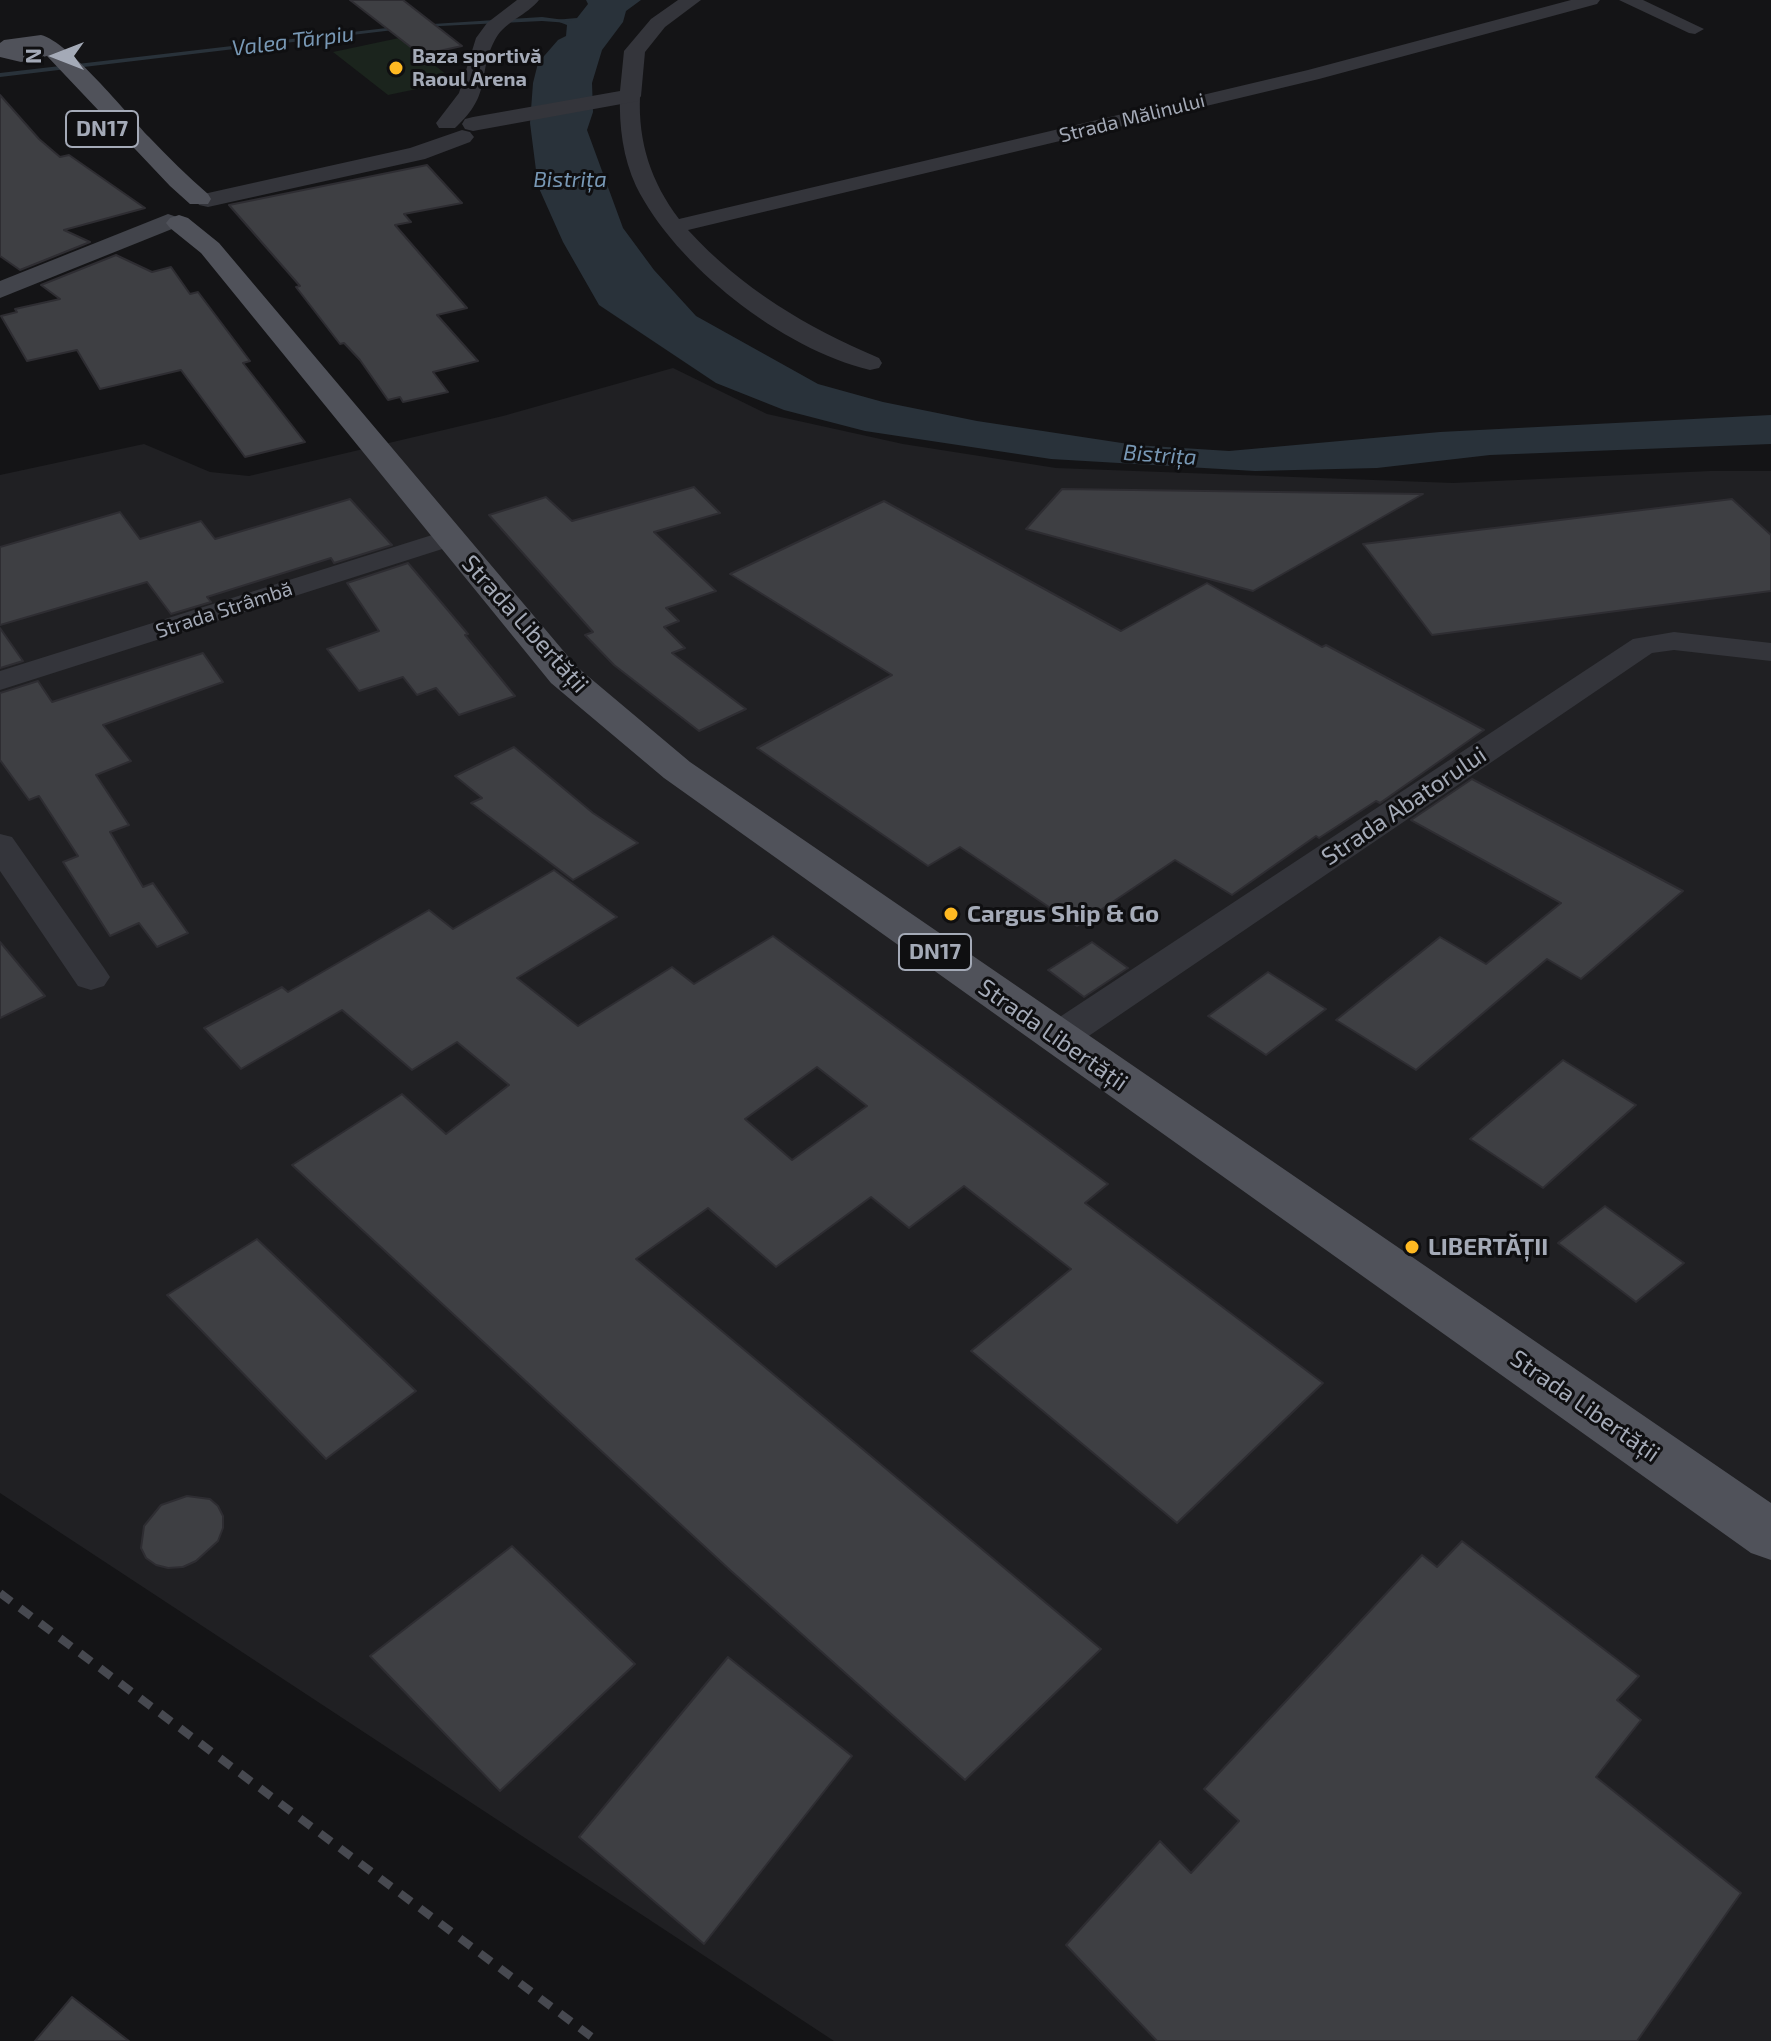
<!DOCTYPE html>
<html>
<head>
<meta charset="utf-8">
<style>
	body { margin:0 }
	#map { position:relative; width:1771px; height:2041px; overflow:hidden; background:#141416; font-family:"Exo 2",sans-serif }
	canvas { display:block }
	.north { position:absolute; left:16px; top:16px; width:80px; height:80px; -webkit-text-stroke:6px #0f0f11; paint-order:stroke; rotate:270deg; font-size:22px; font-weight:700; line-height:32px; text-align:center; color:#a4aab7 }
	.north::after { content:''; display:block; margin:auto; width:28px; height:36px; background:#a4aab7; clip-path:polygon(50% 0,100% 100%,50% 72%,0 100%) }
</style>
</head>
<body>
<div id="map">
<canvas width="1771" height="2041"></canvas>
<div class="north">N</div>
</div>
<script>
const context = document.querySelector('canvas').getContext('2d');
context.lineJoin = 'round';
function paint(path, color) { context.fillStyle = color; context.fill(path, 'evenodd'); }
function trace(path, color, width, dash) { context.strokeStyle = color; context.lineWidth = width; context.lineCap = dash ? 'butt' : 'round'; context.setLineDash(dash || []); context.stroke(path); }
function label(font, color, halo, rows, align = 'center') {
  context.font = font + ' "Exo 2",sans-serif'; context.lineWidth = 6; context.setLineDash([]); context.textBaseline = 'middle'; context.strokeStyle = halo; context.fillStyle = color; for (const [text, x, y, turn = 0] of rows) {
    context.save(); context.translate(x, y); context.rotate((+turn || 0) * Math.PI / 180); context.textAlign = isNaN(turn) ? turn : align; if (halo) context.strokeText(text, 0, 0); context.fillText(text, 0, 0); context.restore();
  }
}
const built = new Path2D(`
	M 673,368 L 767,414 L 903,444 L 1056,468 L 1453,483 L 1710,471 L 1771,471 L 1771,2041 L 834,2041 L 0,1493 L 0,475 L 144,444 L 210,472 L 249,476 L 503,416 Z`);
const green = new Path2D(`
	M 399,38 L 455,81 L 388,95 L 333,52 Z`);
const water = new Path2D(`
	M 586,0 L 641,0 L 626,11 L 623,22 L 602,50 L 592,83 L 593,112 L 587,130 L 623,228 L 654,270 L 696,316 L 818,384 L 883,402 L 977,421 L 1135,445 L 1229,451 L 1440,432 L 1771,415 L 1771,444 L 1490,455 L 1377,468 L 1255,471 L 1051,459 L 865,431 L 784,410 L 716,383 L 599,305 L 563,242 L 538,186 L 530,123 L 533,83 L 538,63 L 558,40 L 566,36 L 567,25 L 554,20 L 577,18 L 588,4 Z`);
const stream = new Path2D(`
	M 542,17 L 572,21 L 569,23 L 542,21 L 420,27 L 417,25 Z
	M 404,26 L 402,29 L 0,77 L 0,73 Z`);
const building = new Path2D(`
	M 350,0 L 403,0 L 462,46 L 421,55 Z
	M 0,95 L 39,139 L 60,157 L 69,155 L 145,208 L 64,230 L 90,242 L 20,270 L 0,256 Z
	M 427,165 L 462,203 L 404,214 L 411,222 L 395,225 L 467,308 L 437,315 L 478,361 L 433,372 L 448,392 L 403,402 L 400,397 L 388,400 L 360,360 L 344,343 L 340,344 L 296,287 L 300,286 L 229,205 Z
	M 116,255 L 152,272 L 171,267 L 190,294 L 198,292 L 250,361 L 243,363 L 305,442 L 245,457 L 181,370 L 100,389 L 77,350 L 27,361 L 1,316 L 17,312 L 15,309 L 60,299 L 41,285 Z
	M 694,487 L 720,513 L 654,532 L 716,591 L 666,608 L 679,621 L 664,627 L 685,648 L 672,653 L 746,709 L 699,731 L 614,665 L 585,635 L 593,632 L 489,515 L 546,497 L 572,521 Z
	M 1062,489 L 1423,494 L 1253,591 L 1026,529 Z
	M 350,499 L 392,545 L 334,563 L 331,558 L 207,597 L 211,602 L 171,614 L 147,582 L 0,625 L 0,547 L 120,512 L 140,539 L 201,521 L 215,539 Z
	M 1732,499 L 1771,535 L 1771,591 L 1432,635 L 1363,544 Z
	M 884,501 L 1121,631 L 1207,583 L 1322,647 L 1326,645 L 1484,730 L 1380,803 L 1376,801 L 1319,838 L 1316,836 L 1232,895 L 1175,860 L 1077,926 L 960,847 L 928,866 L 757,748 L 892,675 L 730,574 Z
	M 408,563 L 468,634 L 465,635 L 515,696 L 459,715 L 436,688 L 417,695 L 403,677 L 359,691 L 327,649 L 379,631 L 347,583 Z
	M 0,628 L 23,661 L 0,668 Z
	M 203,653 L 223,682 L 103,725 L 131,761 L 96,775 L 129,825 L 110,832 L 143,887 L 153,883 L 188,933 L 157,947 L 139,923 L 110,936 L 63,862 L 78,856 L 39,796 L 29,800 L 0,760 L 0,693 L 38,681 L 52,702 Z
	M 514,747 L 593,813 L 638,843 L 573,880 L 471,803 L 482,798 L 455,776 Z
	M 1472,779 L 1683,891 L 1581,979 L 1547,959 L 1416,1070 L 1336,1020 L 1440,937 L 1486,964 L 1561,903 L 1411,820 Z
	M 554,870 L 617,917 L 517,978 L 578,1026 L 672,967 L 694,984 L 773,936 L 1108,1184 L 1085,1203 L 1323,1383 L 1177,1523 L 971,1351 L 1071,1269 L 964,1186 L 909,1228 L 871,1197 L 776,1267 L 708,1208 L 636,1259 L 1101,1649 L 965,1780 L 730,1570 L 292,1165 L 402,1094 L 446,1134 L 509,1085 L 457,1042 L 412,1070 L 342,1010 L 241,1069 L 204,1028 L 282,987 L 288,992 L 429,910 L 453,929 ZM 817,1067 L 867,1106 L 792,1160 L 745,1119 Z
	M 0,942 L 45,996 L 0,1018 Z
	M 1092,942 L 1128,968 L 1084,997 L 1048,970 Z
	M 1268,972 L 1326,1009 L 1266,1055 L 1208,1016 Z
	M 1563,1060 L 1636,1105 L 1543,1188 L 1470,1139 Z
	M 1605,1206 L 1684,1263 L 1636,1302 L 1558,1243 Z
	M 257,1239 L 416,1391 L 326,1459 L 167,1295 Z
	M 187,1496 L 210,1499 L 218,1506 L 223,1516 L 223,1528 L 218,1541 L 196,1561 L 183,1567 L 168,1568 L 156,1565 L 146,1558 L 141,1548 L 144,1526 L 161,1505 Z
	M 1462,1541 L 1639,1676 L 1617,1700 L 1641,1720 L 1596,1777 L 1741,1893 L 1637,2041 L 1157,2041 L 1066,1945 L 1160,1841 L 1191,1873 L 1239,1821 L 1204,1789 L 1422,1555 L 1437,1567 Z
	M 512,1546 L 635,1664 L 500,1791 L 370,1656 Z
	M 728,1657 L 852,1756 L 704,1944 L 579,1837 Z
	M 72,1997 L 129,2041 L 35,2041 Z`);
const minor = new Path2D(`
	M 1571,0 L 1600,0 L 1597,4 L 1319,79 L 688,230 C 742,289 806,327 879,358 L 882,363 L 879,368 L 870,370 C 782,349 675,265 636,186 C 623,158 619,126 620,96 L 630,90 L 640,96 C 638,142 651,182 679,219 L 1308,70 Z
	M 1619,0 L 1643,0 L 1704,29 L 1695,34 L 1689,33 Z
	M 448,530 L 458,532 L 462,538 L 458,544 L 0,690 L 0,671 Z
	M 1674,632 L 1771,643 L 1771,661 L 1674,650 L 1652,653 L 1071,1048 L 1057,1052 L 1043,1048 L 1038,1038 L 1043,1028 L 1633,639 Z
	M 0,834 L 12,837 L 104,968 L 110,977 L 104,986 L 91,990 L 78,986 L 0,871 Z`);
const tertiary = new Path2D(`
	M 517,0 L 539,0 C 527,15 506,21 496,38 C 476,73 494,93 455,128 L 439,128 L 436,123 L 459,93 L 476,38 L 487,23 Z
	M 678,0 L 701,0 L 665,27 L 645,52 L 641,96 L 638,101 L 473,131 L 465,129 L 462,124 L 465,119 L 473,117 L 620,91 L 624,51 L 651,19 Z
	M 462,130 L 470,132 L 474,137 L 470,142 L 425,159 L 208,207 L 199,205 L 196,200 L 199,195 L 208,193 L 410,148 Z`);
const secondary = new Path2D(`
	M 168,214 L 177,217 L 181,222 L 177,227 L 0,298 L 0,281 Z`);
const primary = new Path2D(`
	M 41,35 C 69,42 127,114 149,137 C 168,157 187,176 208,194 L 211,199 L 208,204 L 190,204 L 170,186 L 47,56 L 21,62 L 0,57 L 0,43 L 4,40 Z
	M 179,215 L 188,218 L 219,243 L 577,667 L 690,762 L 1771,1503 L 1771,1560 L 1751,1553 L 664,778 L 551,683 L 201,253 L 170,228 L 166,223 L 170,218 Z`);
const rail = new Path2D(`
	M 0,1593 L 597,2041`);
const markers = [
	[396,68,8,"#ffb922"],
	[951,914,8,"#ffb922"],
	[1412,1247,8,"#ffb922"]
];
const farPoinames = [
	["Baza sportivă",412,56],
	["Raoul Arena",412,79]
];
const farStreetnames = [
	["Strada Mălinului",1132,118,-14],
	["Strada Strâmbă",224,610,-18]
];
const farWaternames = [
	["Valea Tărpiu",293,41,-7],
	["Bistrița",570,180],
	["Bistrița",1160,455,4]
];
const shields = [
	[102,129,72],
	[935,952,72]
];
const shieldNames = [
	["DN17",102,129],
	["DN17",935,952]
];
const streetNames = [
	["Strada Libertății",525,624,48],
	["Strada Abatorului",1404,806,-34],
	["Strada Libertății",1053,1035,35],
	["Strada Libertății",1585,1406,35]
];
const poiNames = [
	["Cargus Ship & Go",967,914],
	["LIBERTĂȚII",1428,1247]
];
paint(built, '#202023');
paint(green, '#1b241d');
paint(water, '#29323a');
paint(stream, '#29323a');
paint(building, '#3e3f43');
trace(building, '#2e2d32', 2);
paint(minor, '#34353b');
paint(tertiary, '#34353b');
paint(secondary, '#42444b');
paint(primary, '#50525a');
trace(rail, '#474950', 8, [14, 11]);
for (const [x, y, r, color] of markers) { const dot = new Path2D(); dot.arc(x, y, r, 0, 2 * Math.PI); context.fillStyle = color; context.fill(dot); trace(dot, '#0f0f11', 3); }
label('bold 20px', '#a4aab7', '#0f0f11', farPoinames, 'left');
label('20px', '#a4aab7', '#0f0f11', farStreetnames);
label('italic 22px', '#7898b5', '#0f0f11', farWaternames);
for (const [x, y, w] of shields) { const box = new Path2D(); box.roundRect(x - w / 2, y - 18, w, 36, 6); context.fillStyle = '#0f0f11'; context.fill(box); trace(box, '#a4aab7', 2); }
label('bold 22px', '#a4aab7', null, shieldNames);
label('24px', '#a4aab7', '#0f0f11', streetNames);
label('bold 24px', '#a4aab7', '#0f0f11', poiNames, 'left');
</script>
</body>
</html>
